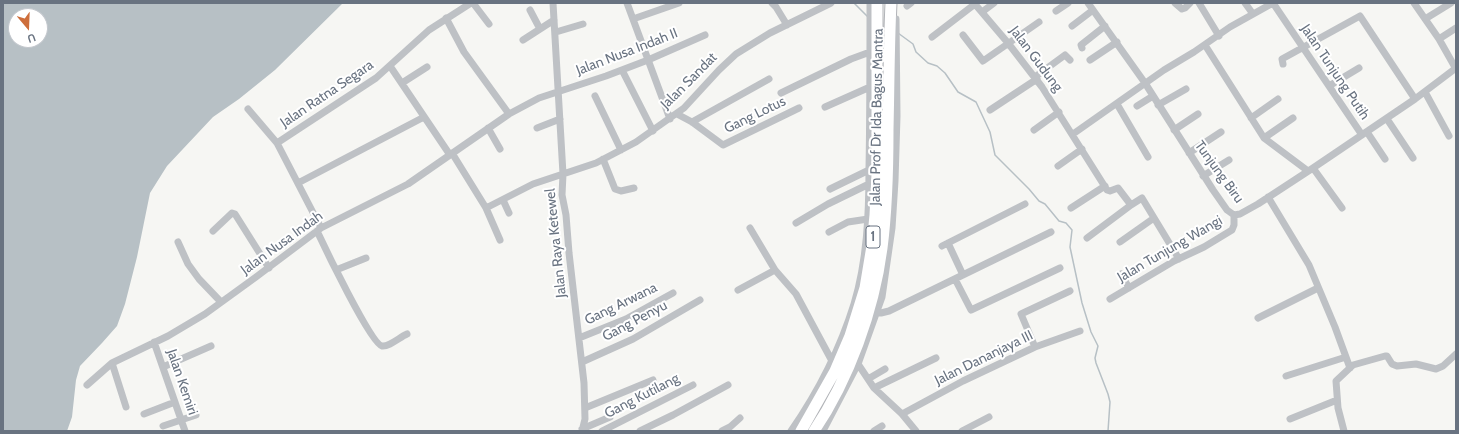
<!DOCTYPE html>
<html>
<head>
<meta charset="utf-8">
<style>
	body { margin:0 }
	#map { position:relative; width:1459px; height:434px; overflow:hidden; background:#f6f6f3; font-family:Cabin,sans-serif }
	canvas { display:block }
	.frame { position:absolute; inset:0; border:4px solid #697381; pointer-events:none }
	.north { position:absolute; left:8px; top:8px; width:40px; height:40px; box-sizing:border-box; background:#fff; border:1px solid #c3c7cd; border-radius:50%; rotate:161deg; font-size:11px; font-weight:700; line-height:16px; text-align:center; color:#697381 }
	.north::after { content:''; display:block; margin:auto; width:14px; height:18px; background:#ce6e3b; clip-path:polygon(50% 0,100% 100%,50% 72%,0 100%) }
</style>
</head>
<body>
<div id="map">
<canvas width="1459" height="434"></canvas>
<div class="frame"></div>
<div class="north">U</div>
</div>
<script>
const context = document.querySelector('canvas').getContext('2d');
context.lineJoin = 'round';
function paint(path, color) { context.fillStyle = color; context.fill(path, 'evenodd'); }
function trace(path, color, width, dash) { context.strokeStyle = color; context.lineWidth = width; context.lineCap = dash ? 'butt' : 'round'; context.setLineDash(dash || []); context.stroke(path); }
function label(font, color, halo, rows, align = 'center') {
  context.font = font + ' Cabin,sans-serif'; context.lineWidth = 4; context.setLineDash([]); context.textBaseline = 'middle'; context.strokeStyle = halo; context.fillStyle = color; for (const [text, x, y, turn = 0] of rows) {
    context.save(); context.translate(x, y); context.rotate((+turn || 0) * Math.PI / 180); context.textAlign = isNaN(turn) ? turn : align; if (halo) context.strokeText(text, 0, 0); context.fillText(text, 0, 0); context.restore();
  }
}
const water = new Path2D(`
	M 3,3 L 343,3 L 275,70 L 239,99 L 213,117 L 167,166 L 150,193 L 137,257 L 125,304 L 117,326 L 102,343 L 80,366 L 76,380 L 72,417 L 67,431 L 3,431 ZM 16,16 L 40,16 L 40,40 L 16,40 Z`);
const stream = new Path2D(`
	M 854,3 L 867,16
	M 898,33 L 913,44 L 916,52 L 928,63 L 937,66 L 945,73 L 958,92 L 976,102 L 990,132 L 995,155 L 1029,189 L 1039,201 L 1045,204 L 1059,221 L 1066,223 L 1072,230 L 1070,247 L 1082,303 L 1091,332 L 1098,346 L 1095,358 L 1096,363 L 1108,394 L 1110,402 L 1108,431`);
const minor = new Path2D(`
	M 473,3 L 489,24
	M 553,3 L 563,174 L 562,195 L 566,215 L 569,253 L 584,383 L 585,419 L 582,431
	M 627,3 L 670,119
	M 772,3 L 776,7 L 787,25
	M 974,3 L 1008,43 L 1042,87 L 1107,190 L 1110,191 L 1118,188 L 1131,205
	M 1088,3 L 1145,83 L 1213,190 L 1227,210 L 1234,215 L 1240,214 L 1258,204 L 1313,168 L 1415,99 L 1456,68
	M 1175,3 L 1182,9 L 1185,8 L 1190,3
	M 1199,3 L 1219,36
	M 1245,3 L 1253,14
	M 1273,3 L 1362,135
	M 1414,3 L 1439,39 L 1456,69
	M 907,6 L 911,3
	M 530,10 L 540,29
	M 1056,11 L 1068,3
	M 982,12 L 994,3
	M 446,18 L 464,52 L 509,114
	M 633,19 L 679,3
	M 1425,19 L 1451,3
	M 1072,26 L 1093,10
	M 556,32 L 583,24
	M 963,35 L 983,61 L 1039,22
	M 932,37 L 975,4
	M 1439,39 L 1456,28
	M 523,40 L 554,20
	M 1205,45 L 1264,138 L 1308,171
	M 1082,48 L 1081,45 L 1105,26
	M 1090,60 L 1117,42
	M 1283,64 L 1282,59 L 1360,16 L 1415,99
	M 390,66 L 450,155
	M 622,70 L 653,131
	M 1035,77 L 1065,55 L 1070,60
	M 402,83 L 427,67
	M 1329,86 L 1359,68
	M 1425,92 L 1449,136
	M 781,93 L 851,59 L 870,52
	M 595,96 L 621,150
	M 1117,104 L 1148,157
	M 1158,105 L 1186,89
	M 1137,106 L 1153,96
	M 825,107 L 870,87
	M 248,109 L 277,143 L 321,228
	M 990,110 L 1037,79
	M 677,114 L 692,122 L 723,145 L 799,108
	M 1251,118 L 1278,99
	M 1387,119 L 1413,158
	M 692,122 L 769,79
	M 488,128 L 500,149
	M 537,128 L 560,119
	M 1034,130 L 1059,112
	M 1174,130 L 1198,114
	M 1367,132 L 1385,159
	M 1073,134 L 1164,70 L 1194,52 L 1230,27 L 1273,3
	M 1264,138 L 1293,118
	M 277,143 L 376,78 L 429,30 L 471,3
	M 452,153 L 486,208 L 500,240
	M 1189,153 L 1221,132
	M 603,159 L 615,189 L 621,191 L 634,188
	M 1058,166 L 1082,149
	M 1313,168 L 1342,208
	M 1203,176 L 1229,160
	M 298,183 L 424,117
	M 830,189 L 869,170
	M 1268,197 L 1309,265 L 1335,327 L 1350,368
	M 503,200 L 509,213
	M 486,208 L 533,184 L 596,163 L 636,142 L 684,108 L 719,70 L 736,54 L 770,33 L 831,3
	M 1071,208 L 1105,186
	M 796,223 L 828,204 L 869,184
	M 750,228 L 775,270 L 796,294 L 832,361
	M 213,231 L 232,213 L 235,214 L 269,268
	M 317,231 C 324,246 371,344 382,346 C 389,347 400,337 407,334
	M 829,232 L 848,222 L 868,219
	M 1087,238 L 1131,205 L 1142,198 L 1179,259
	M 178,242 L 188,264 L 199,279 L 221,302
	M 1120,242 L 1154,218
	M 948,243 L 963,275
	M 942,246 L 1025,204
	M 336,270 L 366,258
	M 1121,274 L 1129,288
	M 955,279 L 971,310 L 1060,268
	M 738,290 L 775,270
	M 1110,299 L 1174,261 L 1204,247 L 1232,230 L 1234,225 L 1234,215
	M 877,312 L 881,313 L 889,311 L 1051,232
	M 1258,318 L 1318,288
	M 579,338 L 626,319 L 673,293
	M 154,342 L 185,431
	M 1035,347 L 1021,314 L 1070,291
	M 582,362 L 633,339 L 700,300
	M 112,363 L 126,407
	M 858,364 L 874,388 L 902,414 L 916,431
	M 163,367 L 211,346
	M 1286,376 L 1346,357
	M 868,379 L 885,369
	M 87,385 L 112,363 L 168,336 L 205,314 L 256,277 L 321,228 L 408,184 L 509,114 L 539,98 L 606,76 L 648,60 L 705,35
	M 874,388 L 936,358
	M 585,408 L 653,380
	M 144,414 L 175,402
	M 902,414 L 963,381 L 1035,347 L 1080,331
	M 1290,419 L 1337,400
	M 163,426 L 196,415
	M 582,429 L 610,417
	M 602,431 L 693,385
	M 640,431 L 673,415 L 728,385
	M 722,431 L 730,427 L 740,418
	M 791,431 C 818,392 840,349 854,304 C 867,261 869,214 869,169 C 870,114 870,58 870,3
	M 823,431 L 858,364 L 882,297 L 892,228 L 895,181 L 897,116 L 896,19
	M 874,431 L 882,426
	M 962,431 L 989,417
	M 1344,431 L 1338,408 L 1336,381 L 1353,365 L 1385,356 L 1387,356 L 1392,364 L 1397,366 L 1416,364 L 1436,369 L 1443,366 L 1456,354`);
const highway = new Path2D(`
	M 801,431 L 835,371 L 850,336 L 865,288 L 872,246 L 875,215 L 877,174 L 877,3
	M 814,431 C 849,379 874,310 882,248 C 887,209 888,169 888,130 C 889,88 889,45 891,3`);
const shields = [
	[873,237,14]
];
const shieldNames = [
	["1",873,237]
];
const streetNames = [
	["Jalan Nusa Indah II",627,52,-21],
	["Jalan Gudung",1036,59,53],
	["Jalan Tunjung Putih",1335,72,56],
	["Jalan Sandat",689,81,-45],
	["Jalan Ratna Segara",327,94,-34],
	["Gang Lotus",755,115,-26],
	["Jalan Prof Dr Ida Bagus Mantra",877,117,-89],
	["Tunjung Biru",1219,172,54],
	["Jalan Nusa Indah",282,243,-36],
	["Jalan Raya Ketewel",556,243,-96],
	["Jalan Tunjung Wangi",1170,249,-30],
	["Gang Arwana",621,304,-26],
	["Gang Penyu",635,321,-28],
	["Jalan Dananjaya III",984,358,-26],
	["Jalan Kemiri",182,382,71],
	["Gang Kutilang",642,396,-27]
];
paint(water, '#b7c0c5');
trace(stream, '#b7c0c5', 1.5);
trace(highway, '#b2b4b8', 13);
trace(minor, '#bec1c5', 7);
trace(highway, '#fff', 11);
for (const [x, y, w] of shields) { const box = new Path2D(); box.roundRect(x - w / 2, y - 11, w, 22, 3); context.fillStyle = '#fff'; context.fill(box); trace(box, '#697381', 1); }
label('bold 13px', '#697381', null, shieldNames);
label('14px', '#697381', '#fff', streetNames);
</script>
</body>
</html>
